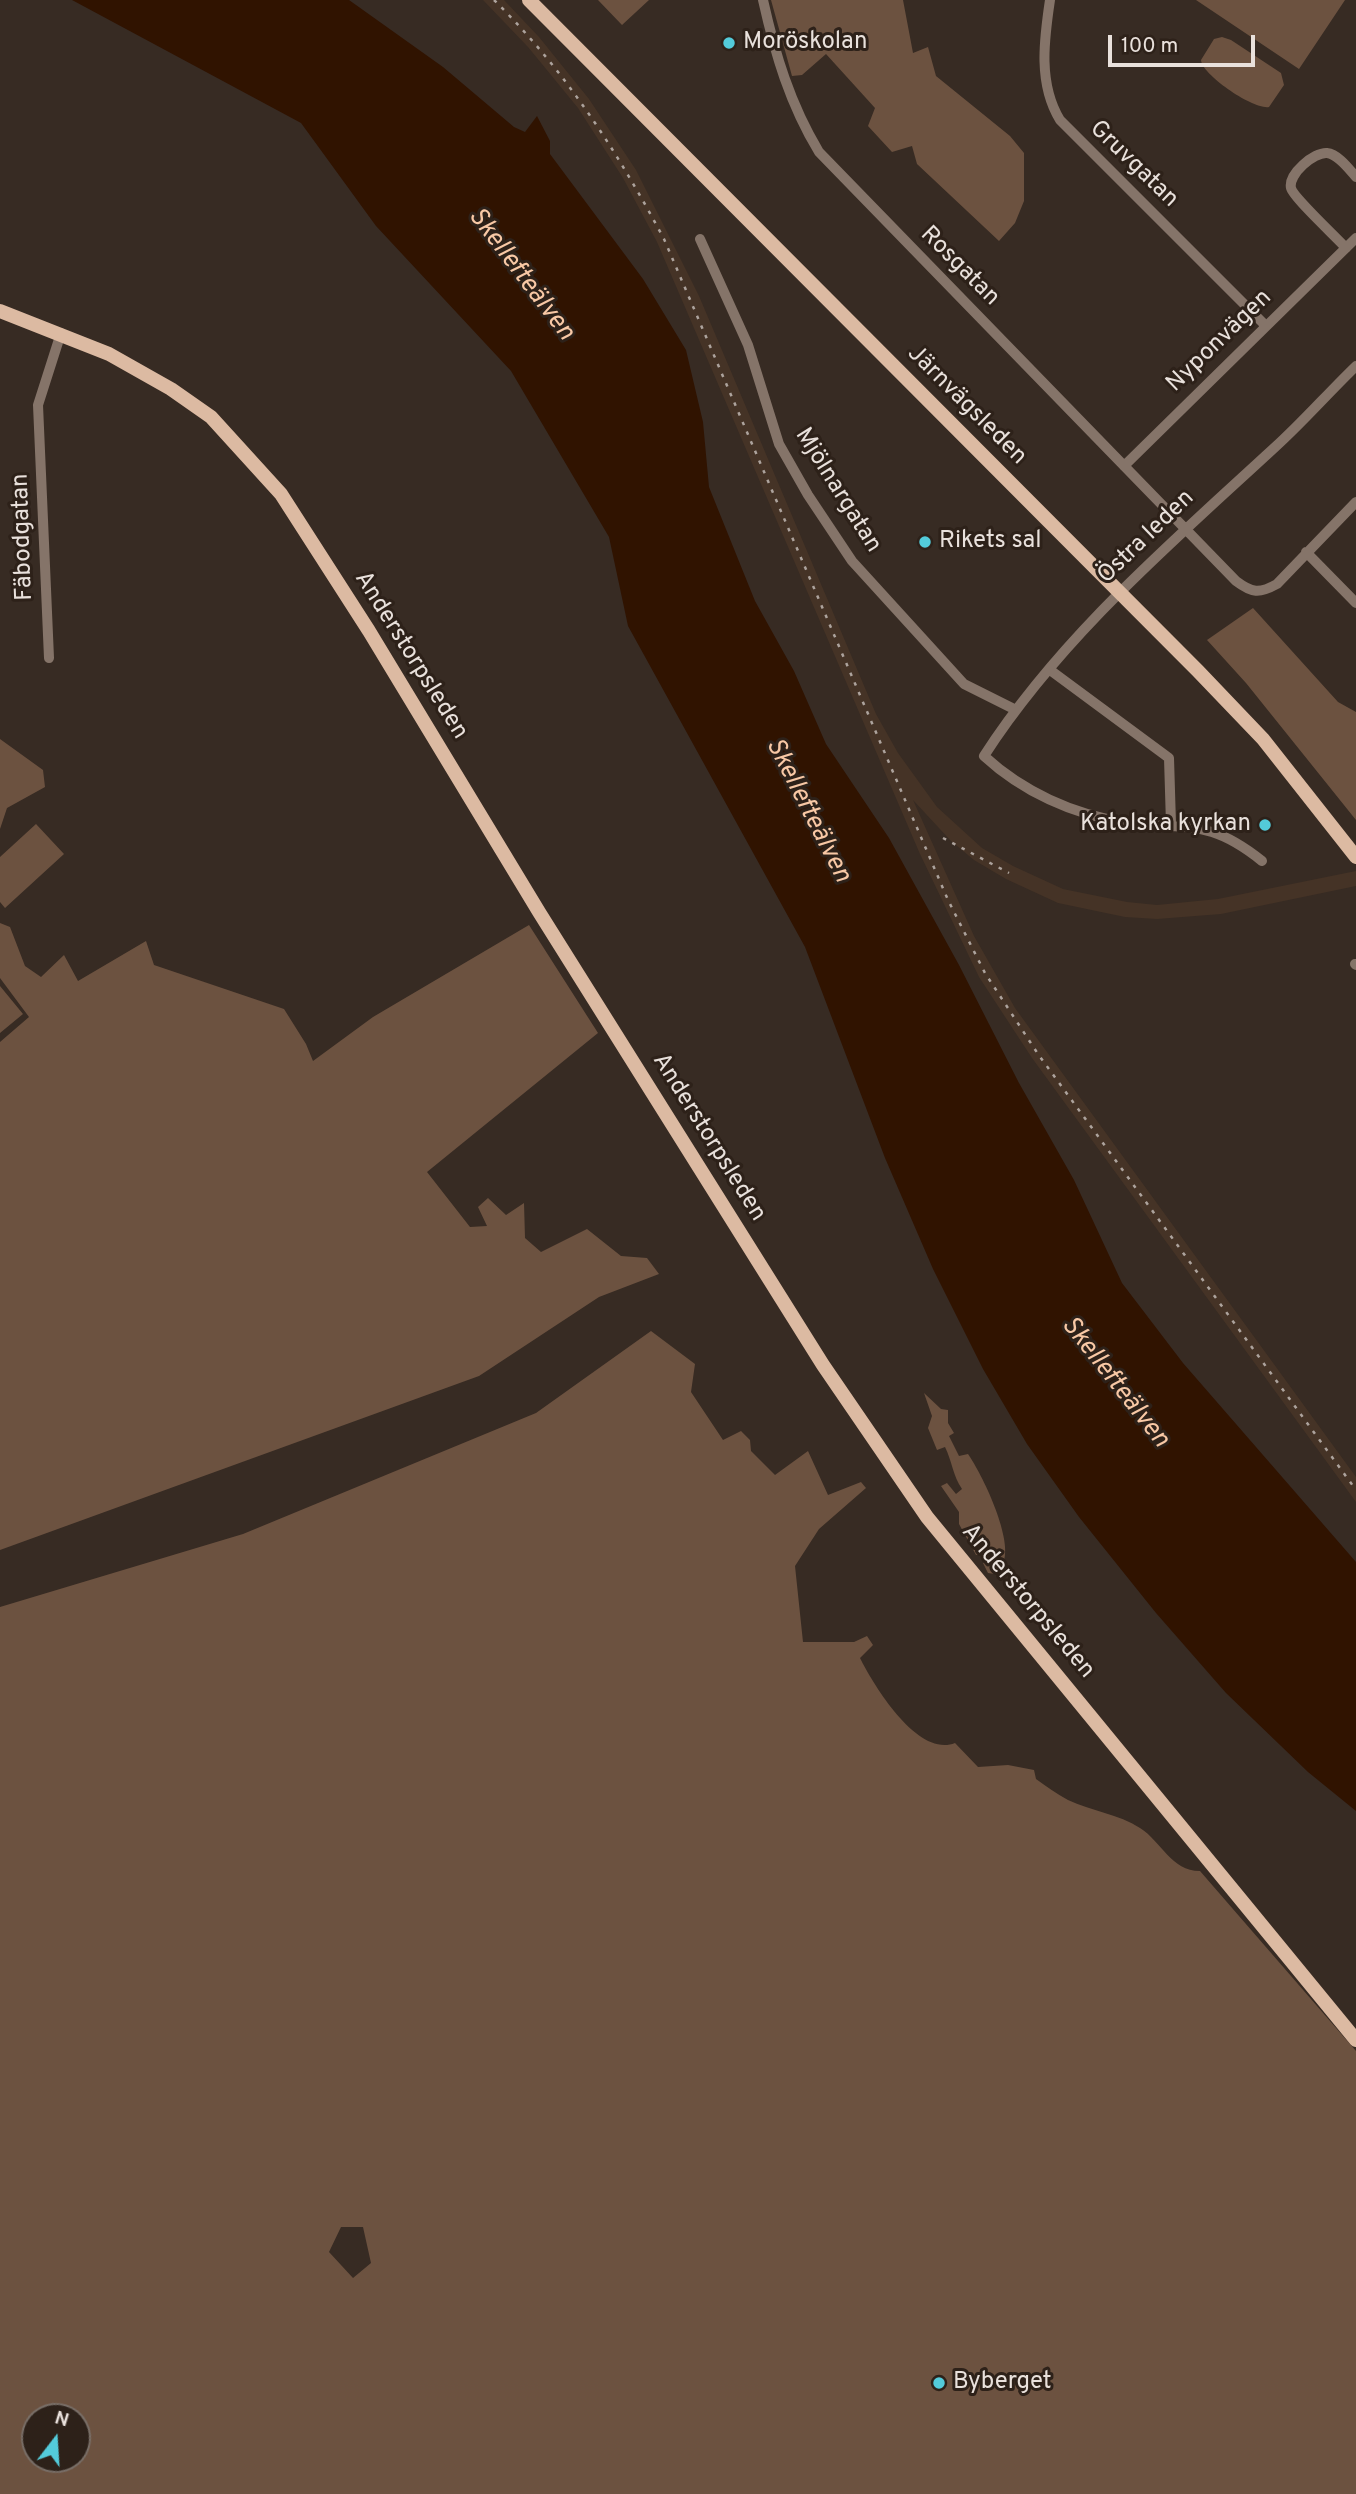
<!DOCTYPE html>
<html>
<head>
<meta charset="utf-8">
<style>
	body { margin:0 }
	#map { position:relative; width:1356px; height:2494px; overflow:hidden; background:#372b23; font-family:Overpass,sans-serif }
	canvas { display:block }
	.north { position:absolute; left:21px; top:2403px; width:70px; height:70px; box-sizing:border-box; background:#2d2119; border:2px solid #786e67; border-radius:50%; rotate:17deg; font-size:19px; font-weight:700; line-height:28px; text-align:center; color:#e9e1dc }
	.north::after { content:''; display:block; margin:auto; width:24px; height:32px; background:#53cbda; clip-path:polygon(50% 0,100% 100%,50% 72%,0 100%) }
	.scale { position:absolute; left:1108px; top:35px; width:147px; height:32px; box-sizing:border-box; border:4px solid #e9e1dc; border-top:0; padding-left:9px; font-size:21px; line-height:24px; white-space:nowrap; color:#e9e1dc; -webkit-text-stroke:5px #2d2119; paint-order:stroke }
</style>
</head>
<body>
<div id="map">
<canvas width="1356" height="2494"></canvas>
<div class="north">N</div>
<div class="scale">100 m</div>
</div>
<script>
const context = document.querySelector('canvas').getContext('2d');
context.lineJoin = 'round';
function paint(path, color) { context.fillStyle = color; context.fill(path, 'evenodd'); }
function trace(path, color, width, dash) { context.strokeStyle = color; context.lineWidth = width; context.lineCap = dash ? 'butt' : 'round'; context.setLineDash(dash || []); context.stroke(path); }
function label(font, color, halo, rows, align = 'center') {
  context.font = font + ' Overpass,sans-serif'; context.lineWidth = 6; context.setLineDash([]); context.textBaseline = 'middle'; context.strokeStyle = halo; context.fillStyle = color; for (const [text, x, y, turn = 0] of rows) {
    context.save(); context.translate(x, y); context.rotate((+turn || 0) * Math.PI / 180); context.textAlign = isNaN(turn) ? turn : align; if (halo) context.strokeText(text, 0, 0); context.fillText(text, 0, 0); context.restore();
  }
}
const built = new Path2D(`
	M 483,0 L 504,0 L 539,37 L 589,99 L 636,170 L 699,296 L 876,714 L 898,753 L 937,807 L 982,848 L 1013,866 L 1063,889 L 1127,902 L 1157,905 L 1218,899 L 1356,871 L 1356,886 L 1221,914 L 1157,919 L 1125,917 L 1058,903 L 1006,879 L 974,860 L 951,841 L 913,800 L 974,936 L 1015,1008 L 1356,1477 L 1356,1502 L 1032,1058 L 979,977 L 920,854 L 657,242 L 623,178 L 578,108 L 528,47 Z`);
const green = new Path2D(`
	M 598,0 L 649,0 L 622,25 Z
	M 771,0 L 903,0 L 913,53 L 928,47 L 936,76 L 1010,136 L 1024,153 L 1024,201 L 1015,223 L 999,241 L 917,164 L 912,146 L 892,152 L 868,126 L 875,108 L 826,54 L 802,75 L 792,76 Z
	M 1196,0 L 1345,0 L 1299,69 Z
	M 1222,37 L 1231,40 L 1281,73 L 1284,85 L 1269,107 C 1254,110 1202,75 1201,60 L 1214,39 Z
	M 1253,608 L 1338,702 L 1356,712 L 1356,820 L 1246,683 L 1207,640 Z
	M 0,739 L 43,770 L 45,787 L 7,808 L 0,829 Z
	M 36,824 L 64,854 L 5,908 L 0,902 L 0,857 Z
	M 0,923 L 10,927 L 25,966 L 41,977 L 64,955 L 78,981 L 146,941 L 154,965 L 284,1009 L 306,1044 L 313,1061 L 373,1017 L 529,925 L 598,1033 L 427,1172 L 470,1227 L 487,1226 L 478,1207 L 488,1198 L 506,1215 L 524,1203 L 525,1238 L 541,1252 L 587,1229 L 621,1256 L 647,1258 L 659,1274 L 599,1297 L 479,1376 L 0,1550 L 0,1042 L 29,1017 L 0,978 Z
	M 0,986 L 23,1014 L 0,1033 Z
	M 651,1331 L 695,1364 L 691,1392 L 723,1440 L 741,1431 L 750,1440 L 751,1451 L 775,1475 L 808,1451 L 828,1495 L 861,1482 L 866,1488 L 819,1529 L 795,1566 L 803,1642 L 854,1642 L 867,1636 L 873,1645 L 860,1658 C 874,1686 918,1758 955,1743 L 978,1767 L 1008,1765 L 1034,1770 L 1036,1779 C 1046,1786 1057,1794 1068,1800 C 1091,1811 1119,1814 1140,1828 C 1162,1842 1171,1871 1200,1871 L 1356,2051 L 1356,2494 L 0,2494 L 0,1607 L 243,1534 L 536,1413 ZM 341,2227 L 363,2227 L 371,2263 L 353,2278 L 329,2252 ZM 35,2417 L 77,2417 L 77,2459 L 35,2459 Z
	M 924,1393 L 941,1409 L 948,1410 L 948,1423 L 954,1433 L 949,1436 L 959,1456 L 968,1454 C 982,1474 1012,1536 1004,1561 C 1002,1566 998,1570 995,1574 L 988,1573 L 983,1563 L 991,1561 L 985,1554 L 976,1555 L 959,1524 L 959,1512 L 941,1486 L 947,1483 L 956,1494 L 962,1489 C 953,1476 952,1461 945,1447 L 937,1450 L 928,1428 L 932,1416 Z`);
const water = new Path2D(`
	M 72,0 L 349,0 L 443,67 L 514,127 L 525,132 L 537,116 L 550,141 L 550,154 L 643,279 L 686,350 L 703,422 L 709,487 L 755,601 L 794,671 L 826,744 L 889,838 L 959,965 L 1019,1083 L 1074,1180 L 1122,1283 L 1183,1363 L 1356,1562 L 1356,1811 L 1308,1772 L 1226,1693 L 1156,1613 L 1079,1517 L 1027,1444 L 983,1369 L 933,1269 L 885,1158 L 805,947 L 628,626 L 609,537 L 511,371 L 376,226 L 301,123 Z`);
const minor = new Path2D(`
	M 763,0 C 775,54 790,104 819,152 L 1236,581 C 1252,593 1259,594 1277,584 L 1356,502
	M 1050,0 C 1044,40 1038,84 1060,120 L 1266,326
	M 700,239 L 748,345 L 779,444 L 808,495 L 852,561 L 964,684 L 1014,709
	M 1346,248 C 1336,237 1293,197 1291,188 C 1288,174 1314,152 1327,153 C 1338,154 1349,169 1356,177
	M 1124,466 L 1356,238
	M 1306,552 L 1356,603
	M 49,658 L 38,405 L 61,333
	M 1050,670 L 1169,758 L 1171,824
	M 1262,861 C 1207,817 1187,831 1125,822 C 1073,815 1022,791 984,756 C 1060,638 1170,544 1273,449 C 1302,423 1328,393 1356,366
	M 1355,964 L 1356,965`);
const major = new Path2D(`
	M 529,0 L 1198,671 L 1263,739 L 1356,857
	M 0,311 L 109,354 L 171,389 L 211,417 L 281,494 L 369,631 L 539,912 L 823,1365 L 927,1517 L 1356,2040`);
const rail = new Path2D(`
	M 494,0 C 565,70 617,151 664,239 L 948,900 L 985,973 L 1038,1054 L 1356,1490
	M 943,838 L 1009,873`);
const markers = [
	[729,43,7,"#53cbda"],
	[925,542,7,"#53cbda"],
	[1265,825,7,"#53cbda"],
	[939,2383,7,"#53cbda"]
];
const poiNames = [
	["Moröskolan",743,43],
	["Rikets sal",939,542],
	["Katolska kyrkan",1251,825,"right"],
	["Byberget",953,2383]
];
const streetNames = [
	["Gruvgatan",1133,165,44],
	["Rosgatan",959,267,45],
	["Nyponvägen",1220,342,-44],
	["Järnvägsleden",966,406,45],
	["Mjölnargatan",837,491,58],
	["Fäbodgatan",24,537,-92],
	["Östra leden",1147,538,-44],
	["Anderstorpsleden",410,656,58],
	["Anderstorpsleden",708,1138,58],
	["Anderstorpsleden",1027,1602,50]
];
const waterNames = [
	["Skellefteälven",520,275,53],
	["Skellefteälven",807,811,63],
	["Skellefteälven",1114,1383,52]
];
paint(built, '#453326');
paint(green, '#6c5240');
paint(water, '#301300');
trace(minor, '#857469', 10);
trace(major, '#dcbaa2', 14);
trace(rail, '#ada39d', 2.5, [3.5, 7]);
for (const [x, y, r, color] of markers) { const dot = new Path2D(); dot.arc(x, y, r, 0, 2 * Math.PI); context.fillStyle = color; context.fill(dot); trace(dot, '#2d2119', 2.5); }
label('24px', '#e9e1dc', '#2d2119', poiNames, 'left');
label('24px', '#e9e1dc', '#2d2119', streetNames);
label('italic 26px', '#f8c8a5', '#2d2119', waterNames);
</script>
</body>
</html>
